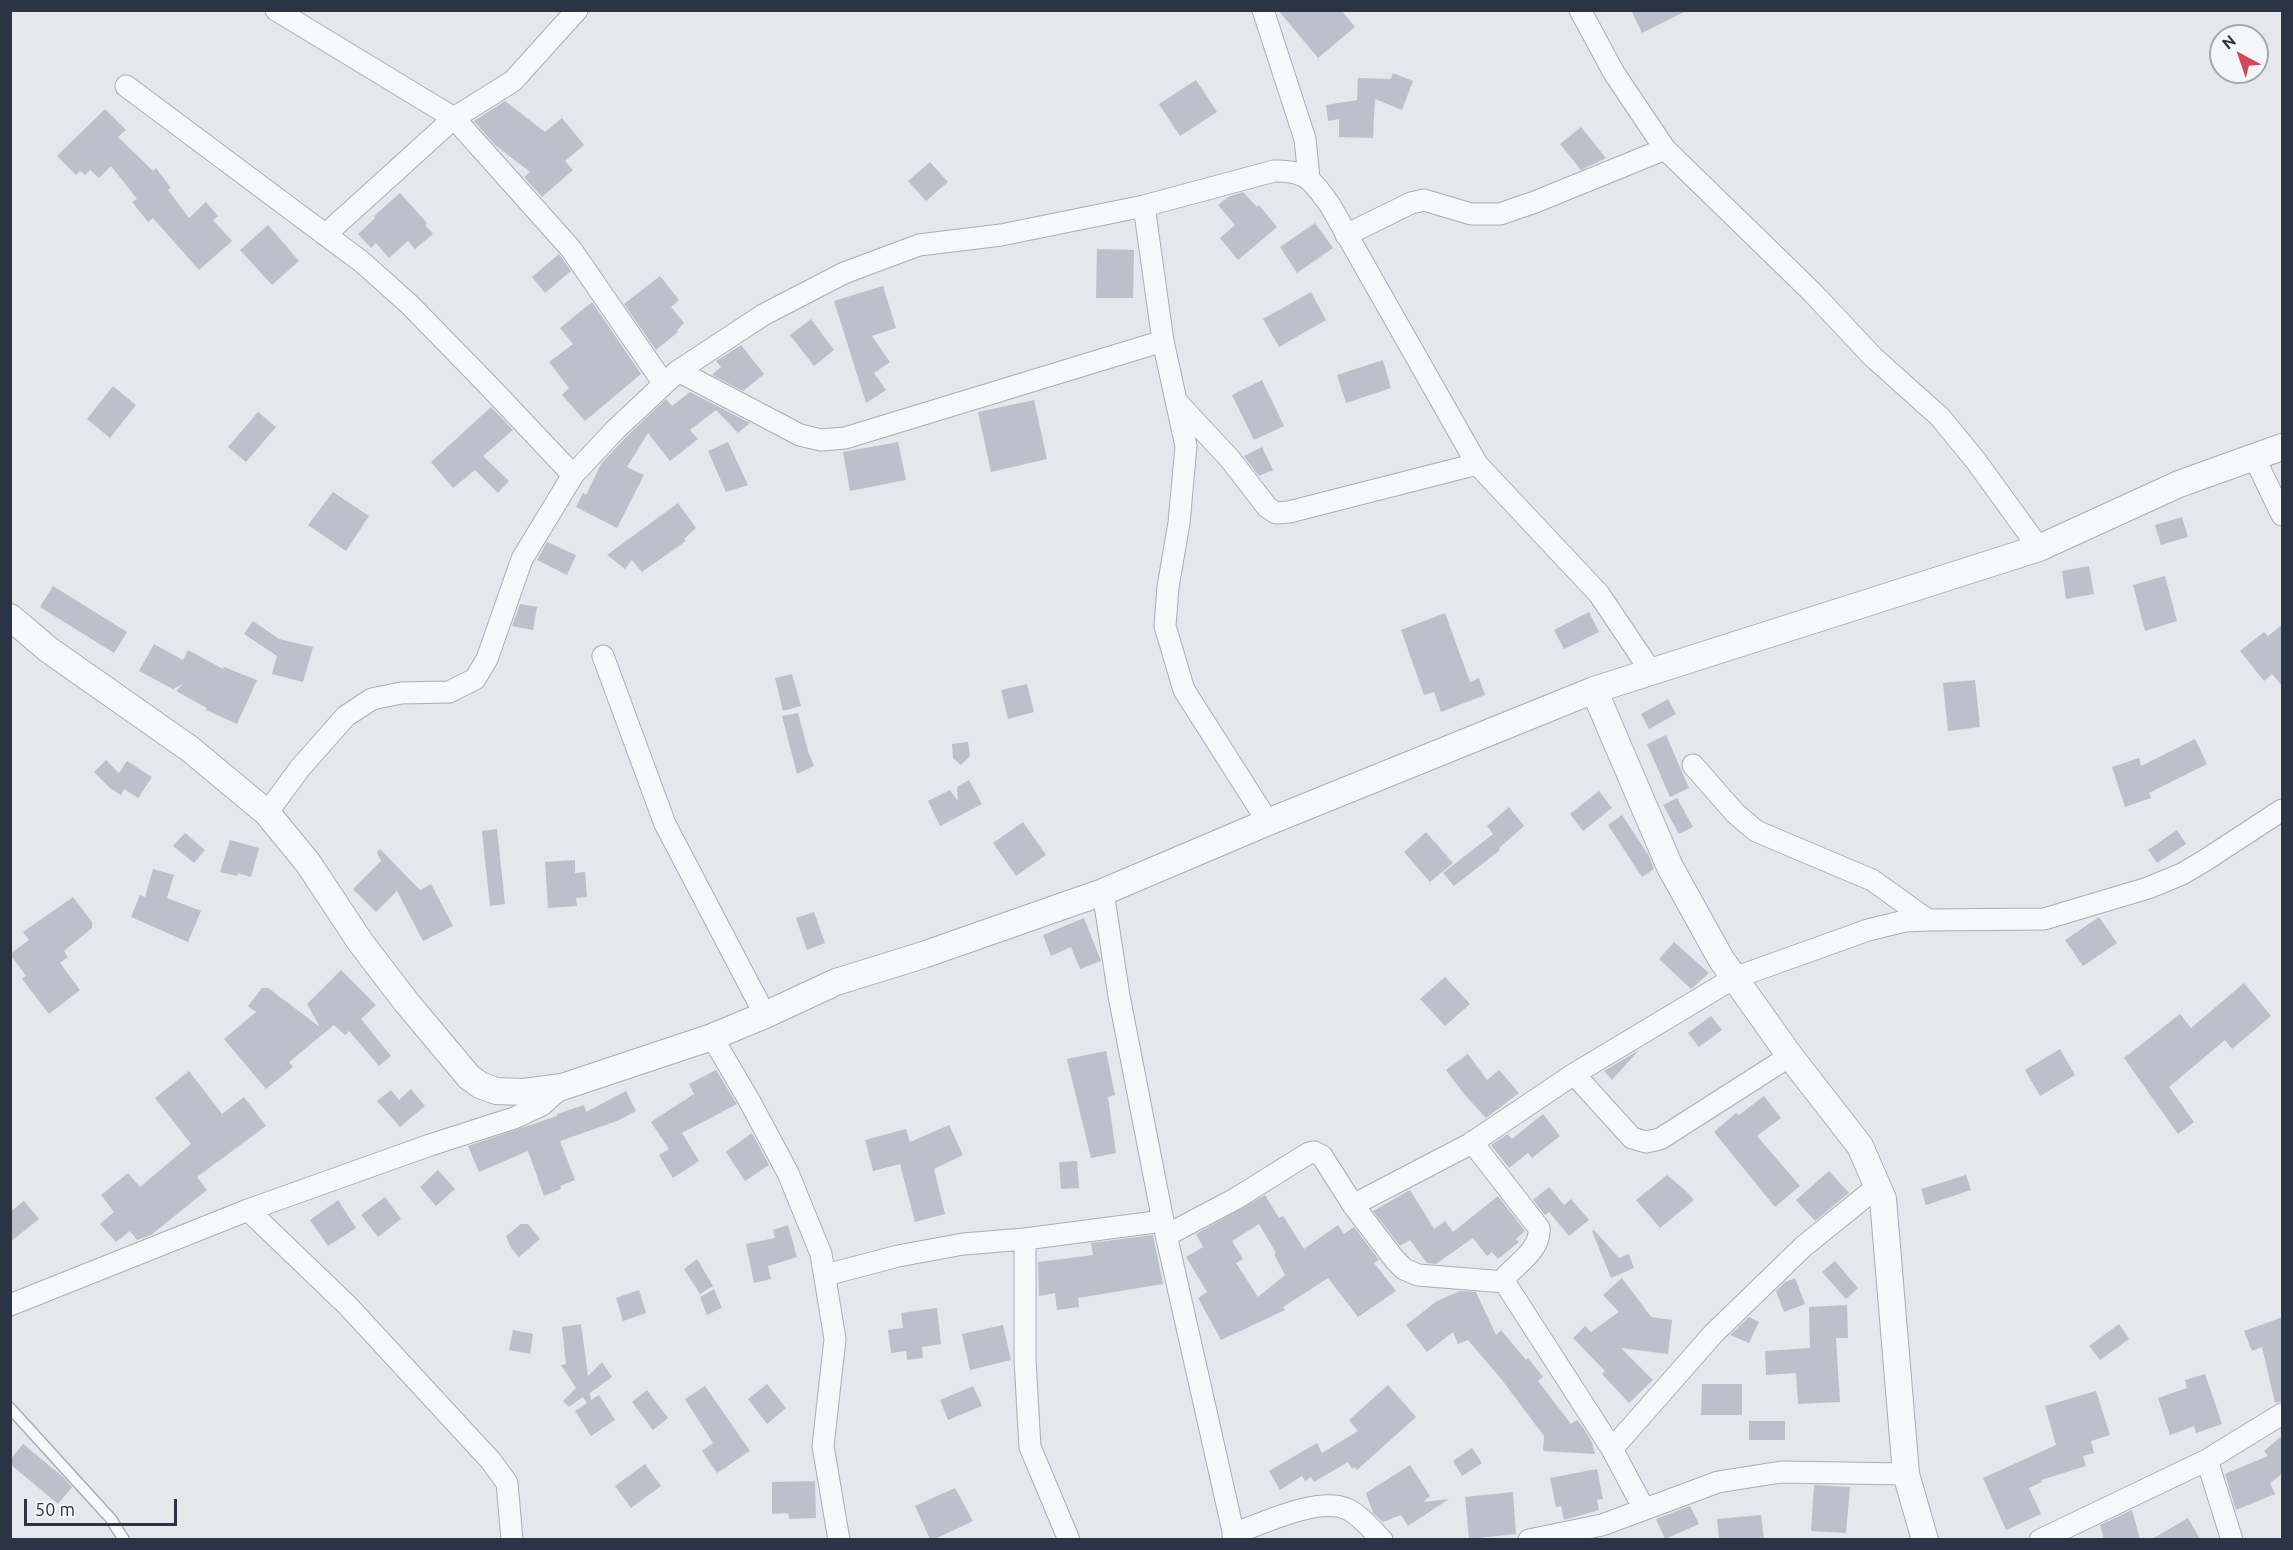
<!DOCTYPE html>
<html>
<head>
<meta charset="utf-8">
<style>
	body { margin:0 }
	#map { position:relative; width:2293px; height:1550px; overflow:hidden; background:#e4e7ec; font-family:Ubuntu,sans-serif }
	canvas { display:block }
	.frame { position:absolute; inset:0; border:12px solid #2b3445; pointer-events:none }
	.north { position:absolute; left:2209px; top:24px; width:60px; height:60px; box-sizing:border-box; background:#f4f6f9; border:2px solid #a4a8b1; border-radius:50%; rotate:320deg; font-size:16px; font-weight:700; line-height:24px; text-align:center; color:#2b3445 }
	.north::after { content:''; display:block; margin:auto; width:21px; height:27px; background:#d1495b; clip-path:polygon(50% 0,100% 100%,50% 72%,0 100%) }
	.scale { position:absolute; left:24px; top:1499px; width:153px; height:27px; box-sizing:border-box; border:3px solid #2b3445; border-top:0; padding-left:8px; font-size:18px; line-height:21px; white-space:nowrap; color:#2b3445; -webkit-text-stroke:4px #f4f6f9; paint-order:stroke }
</style>
</head>
<body>
<div id="map">
<canvas width="2293" height="1550"></canvas>
<div class="frame"></div>
<div class="north">N</div>
<div class="scale">50 m</div>
</div>
<script>
const context = document.querySelector('canvas').getContext('2d');
context.lineJoin = 'round';
function paint(path, color) { context.fillStyle = color; context.fill(path, 'evenodd'); }
function trace(path, color, width, dash) { context.strokeStyle = color; context.lineWidth = width; context.lineCap = dash ? 'butt' : 'round'; context.setLineDash(dash || []); context.stroke(path); }
const building = new Path2D(`
	M 1278,10 L 1341,10 L 1355,27 L 1318,58 Z
	M 1631,10 L 1688,10 L 1642,33 Z
	M 1393,73 L 1413,81 L 1402,110 L 1375,99 L 1373,138 L 1339,137 L 1339,119 L 1328,121 L 1326,105 L 1357,100 L 1358,78 L 1391,79 Z
	M 1196,80 L 1217,112 L 1180,136 L 1159,104 Z
	M 505,101 L 545,132 L 562,118 L 584,145 L 565,161 L 573,170 L 542,197 L 524,177 L 530,172 L 495,145 L 474,121 Z
	M 105,109 L 126,130 L 118,137 L 153,171 L 156,168 L 171,188 L 168,190 L 189,218 L 206,202 L 218,216 L 213,220 L 232,241 L 199,270 L 153,218 L 148,222 L 132,202 L 137,199 L 111,166 L 99,178 L 90,170 L 85,175 L 80,171 L 76,175 L 57,156 Z
	M 1581,127 L 1606,158 L 1581,170 L 1560,144 Z
	M 930,162 L 948,182 L 926,201 L 908,181 Z
	M 1243,192 L 1257,207 L 1259,205 L 1277,227 L 1238,260 L 1220,238 L 1235,225 L 1218,205 L 1228,197 Z
	M 400,193 L 427,223 L 425,225 L 433,234 L 415,249 L 408,241 L 389,258 L 376,243 L 371,248 L 358,234 L 375,218 L 374,216 Z
	M 1315,223 L 1333,248 L 1297,273 L 1280,247 Z
	M 268,225 L 299,261 L 272,285 L 240,250 Z
	M 1097,249 L 1134,250 L 1133,298 L 1096,298 Z
	M 559,254 L 571,271 L 545,293 L 532,277 Z
	M 660,276 L 679,300 L 671,307 L 684,323 L 677,330 L 678,332 L 656,350 L 624,304 Z
	M 883,286 L 896,328 L 872,336 L 890,362 L 874,373 L 886,390 L 866,403 L 834,301 Z
	M 1311,292 L 1326,320 L 1279,347 L 1263,319 Z
	M 592,302 L 641,374 L 585,421 L 562,395 L 569,388 L 549,362 L 573,344 L 560,328 Z
	M 811,319 L 834,350 L 814,366 L 790,335 Z
	M 741,345 L 764,374 L 743,391 L 712,375 L 721,367 L 716,361 Z
	M 1383,360 L 1391,388 L 1346,403 L 1337,375 Z
	M 1262,380 L 1284,426 L 1254,440 L 1232,395 Z
	M 113,386 L 136,405 L 110,438 L 87,419 Z
	M 690,392 L 750,423 L 738,433 L 716,410 L 690,430 L 698,439 L 670,461 L 648,433 L 627,467 L 644,475 L 617,528 L 576,507 L 583,493 L 586,495 L 601,464 L 625,438 L 666,399 L 672,406 Z
	M 1034,400 L 1047,459 L 991,472 L 978,412 Z
	M 491,407 L 513,430 L 483,456 L 509,481 L 498,493 L 475,470 L 453,488 L 431,462 Z
	M 258,412 L 276,427 L 246,462 L 228,447 Z
	M 728,442 L 748,485 L 726,492 L 708,451 Z
	M 898,442 L 906,480 L 850,491 L 843,452 Z
	M 1262,447 L 1273,470 L 1259,476 L 1244,456 Z
	M 333,492 L 369,516 L 346,551 L 308,525 Z
	M 678,503 L 696,528 L 684,539 L 686,541 L 642,572 L 632,560 L 625,569 L 607,555 Z
	M 2182,517 L 2188,537 L 2161,545 L 2155,525 Z
	M 547,542 L 576,555 L 567,575 L 537,560 Z
	M 2089,566 L 2094,594 L 2066,599 L 2062,571 Z
	M 2165,576 L 2177,621 L 2145,631 L 2133,585 Z
	M 53,586 L 127,632 L 114,653 L 40,607 Z
	M 520,604 L 537,607 L 533,630 L 512,626 Z
	M 1589,612 L 1599,632 L 1564,649 L 1554,630 Z
	M 1445,613 L 1470,682 L 1479,678 L 1485,695 L 1441,712 L 1434,692 L 1424,695 L 1401,630 Z
	M 253,621 L 279,639 L 313,647 L 303,682 L 272,674 L 277,656 L 244,634 Z
	M 2283,624 L 2283,687 L 2272,674 L 2264,681 L 2240,651 L 2264,632 L 2268,636 Z
	M 154,644 L 183,660 L 188,650 L 223,669 L 224,667 L 257,680 L 237,724 L 206,710 L 207,708 L 176,691 L 183,684 L 173,689 L 139,671 Z
	M 792,674 L 801,706 L 783,711 L 775,678 Z
	M 1975,680 L 1980,727 L 1948,731 L 1943,683 Z
	M 1027,684 L 1034,712 L 1008,719 L 1001,690 Z
	M 1668,699 L 1676,714 L 1649,729 L 1641,714 Z
	M 798,713 L 808,751 L 814,766 L 797,774 L 782,716 Z
	M 1666,735 L 1689,788 L 1670,797 L 1647,744 Z
	M 2195,739 L 2207,764 L 2149,793 L 2151,798 L 2125,807 L 2112,767 L 2139,758 L 2141,766 Z
	M 968,742 L 970,756 L 961,765 L 953,758 L 952,744 Z
	M 106,760 L 119,773 L 127,761 L 152,777 L 138,798 L 124,789 L 121,795 L 110,788 L 94,772 Z
	M 969,780 L 982,804 L 940,826 L 928,801 L 950,790 L 958,801 L 957,787 Z
	M 1599,791 L 1612,808 L 1583,831 L 1570,814 Z
	M 1677,798 L 1693,827 L 1679,834 L 1663,805 Z
	M 1509,807 L 1524,826 L 1499,848 L 1500,850 L 1454,886 L 1443,873 L 1493,834 L 1487,826 Z
	M 1622,815 L 1649,856 L 1654,869 L 1642,877 L 1608,825 Z
	M 1023,822 L 1046,855 L 1016,876 L 993,843 Z
	M 497,829 L 505,904 L 490,906 L 482,831 Z
	M 2177,830 L 2186,844 L 2157,863 L 2148,850 Z
	M 1426,832 L 1453,863 L 1430,882 L 1404,852 Z
	M 185,833 L 205,850 L 194,863 L 173,846 Z
	M 230,840 L 259,848 L 251,877 L 238,873 L 237,876 L 220,872 Z
	M 380,849 L 420,890 L 431,884 L 453,926 L 423,941 L 397,891 L 376,912 L 353,889 L 381,861 L 377,852 Z
	M 575,860 L 575,873 L 585,872 L 587,897 L 576,898 L 577,906 L 548,908 L 545,862 Z
	M 153,869 L 174,875 L 167,898 L 201,911 L 188,942 L 131,917 L 140,895 L 145,897 Z
	M 73,897 L 92,922 L 92,928 L 64,951 L 68,957 L 60,963 L 80,990 L 49,1014 L 22,979 L 26,976 L 10,954 L 29,940 L 23,932 Z
	M 814,912 L 825,943 L 807,950 L 796,918 Z
	M 2099,917 L 2117,943 L 2083,966 L 2065,940 Z
	M 1084,918 L 1101,961 L 1080,969 L 1071,947 L 1051,956 L 1043,935 Z
	M 1674,942 L 1709,973 L 1691,989 L 1659,959 Z
	M 341,970 L 376,1005 L 361,1019 L 391,1056 L 379,1066 L 349,1031 L 345,1035 L 334,1025 L 289,1062 L 293,1067 L 266,1089 L 224,1039 L 256,1012 L 248,1006 L 262,988 L 268,988 L 320,1027 L 307,1004 Z
	M 1445,977 L 1470,1004 L 1445,1026 L 1420,999 Z
	M 2244,983 L 2271,1016 L 2232,1049 L 2225,1040 L 2169,1087 L 2194,1122 L 2178,1134 L 2124,1058 L 2180,1014 L 2191,1028 Z
	M 1711,1016 L 1722,1030 L 1699,1047 L 1688,1033 Z
	M 2060,1049 L 2075,1075 L 2040,1096 L 2025,1070 Z
	M 1639,1050 L 1612,1080 L 1604,1071 Z
	M 1106,1051 L 1115,1095 L 1108,1097 L 1116,1153 L 1091,1158 L 1067,1059 Z
	M 1468,1054 L 1487,1080 L 1499,1070 L 1519,1093 L 1486,1118 L 1464,1094 L 1446,1070 Z
	M 716,1070 L 737,1104 L 682,1133 L 699,1161 L 673,1178 L 659,1155 L 669,1149 L 651,1122 L 694,1094 L 689,1084 Z
	M 189,1071 L 222,1114 L 244,1097 L 266,1126 L 197,1177 L 207,1190 L 151,1235 L 137,1240 L 130,1231 L 116,1242 L 100,1224 L 114,1212 L 101,1195 L 128,1173 L 140,1187 L 191,1144 L 155,1098 Z
	M 411,1089 L 425,1106 L 400,1127 L 377,1101 L 391,1090 L 399,1100 Z
	M 626,1091 L 636,1111 L 617,1121 L 560,1141 L 575,1180 L 560,1186 L 561,1189 L 544,1196 L 528,1151 L 479,1172 L 468,1146 L 557,1116 L 557,1114 L 584,1105 L 586,1112 Z
	M 1764,1096 L 1781,1118 L 1757,1136 L 1800,1186 L 1775,1207 L 1714,1132 L 1736,1113 L 1739,1115 Z
	M 1543,1114 L 1560,1136 L 1532,1158 L 1528,1153 L 1509,1168 L 1491,1145 L 1508,1134 L 1512,1139 Z
	M 949,1125 L 963,1155 L 934,1169 L 945,1214 L 915,1222 L 900,1164 L 873,1171 L 865,1140 L 906,1129 L 910,1142 Z
	M 752,1133 L 769,1165 L 745,1181 L 726,1152 Z
	M 1077,1161 L 1079,1188 L 1061,1189 L 1059,1162 Z
	M 438,1170 L 455,1189 L 436,1206 L 420,1187 Z
	M 1829,1171 L 1849,1193 L 1815,1221 L 1796,1200 Z
	M 1667,1175 L 1685,1190 L 1694,1200 L 1660,1228 L 1636,1200 Z
	M 1966,1175 L 1971,1190 L 1926,1205 L 1921,1189 Z
	M 1549,1187 L 1564,1205 L 1571,1199 L 1589,1220 L 1569,1236 L 1549,1212 L 1545,1215 L 1533,1200 Z
	M 1410,1190 L 1434,1229 L 1445,1221 L 1453,1232 L 1498,1196 L 1525,1231 L 1516,1239 L 1519,1242 L 1498,1259 L 1492,1252 L 1487,1256 L 1473,1238 L 1436,1264 L 1427,1263 L 1410,1240 L 1400,1246 L 1373,1211 Z
	M 1265,1195 L 1279,1218 L 1283,1216 L 1304,1249 L 1338,1225 L 1344,1234 L 1354,1227 L 1379,1260 L 1374,1263 L 1396,1291 L 1358,1317 L 1328,1278 L 1283,1307 L 1285,1310 L 1221,1340 L 1198,1298 L 1207,1292 L 1186,1257 L 1203,1247 L 1196,1234 ZM 1259,1224 L 1276,1253 L 1274,1254 L 1285,1275 L 1258,1297 L 1236,1263 L 1243,1259 L 1232,1241 Z
	M 385,1197 L 401,1219 L 378,1237 L 361,1215 Z
	M 338,1200 L 356,1228 L 328,1246 L 310,1220 Z
	M 24,1201 L 39,1219 L 10,1242 L 10,1212 Z
	M 521,1224 L 528,1224 L 540,1239 L 519,1257 L 511,1248 L 506,1236 Z
	M 788,1225 L 797,1257 L 768,1266 L 771,1279 L 754,1283 L 746,1244 L 775,1238 L 773,1230 Z
	M 1594,1230 L 1619,1258 L 1629,1254 L 1634,1268 L 1611,1278 L 1592,1231 Z
	M 1153,1235 L 1163,1284 L 1078,1298 L 1079,1307 L 1057,1310 L 1055,1293 L 1039,1296 L 1038,1262 L 1093,1255 L 1091,1243 Z
	M 697,1259 L 713,1286 L 700,1294 L 684,1269 Z
	M 1835,1261 L 1858,1288 L 1846,1299 L 1822,1272 Z
	M 1622,1278 L 1651,1317 L 1672,1320 L 1668,1354 L 1621,1348 L 1653,1380 L 1629,1403 L 1602,1374 L 1605,1371 L 1573,1338 L 1585,1326 L 1591,1332 L 1619,1312 L 1603,1295 Z
	M 1795,1278 L 1805,1304 L 1784,1312 L 1776,1291 L 1785,1282 Z
	M 714,1289 L 722,1308 L 707,1315 L 700,1297 Z
	M 639,1290 L 646,1313 L 623,1321 L 616,1298 Z
	M 1460,1291 L 1476,1292 L 1496,1335 L 1501,1330 L 1526,1360 L 1528,1358 L 1543,1377 L 1538,1381 L 1571,1424 L 1577,1420 L 1584,1429 L 1592,1442 L 1595,1454 L 1543,1451 L 1544,1436 L 1502,1380 L 1468,1340 L 1458,1344 L 1453,1332 L 1427,1352 L 1406,1325 L 1437,1301 Z
	M 1847,1305 L 1848,1338 L 1836,1338 L 1840,1402 L 1798,1404 L 1796,1373 L 1766,1375 L 1765,1351 L 1810,1348 L 1809,1307 Z
	M 937,1308 L 941,1344 L 922,1347 L 923,1358 L 907,1360 L 906,1351 L 891,1353 L 888,1330 L 903,1328 L 901,1313 Z
	M 1749,1317 L 1759,1322 L 1749,1343 L 1730,1335 Z
	M 2283,1317 L 2283,1401 L 2275,1403 L 2262,1347 L 2252,1351 L 2244,1331 Z
	M 581,1324 L 588,1376 L 602,1362 L 612,1377 L 590,1393 L 591,1400 L 599,1395 L 615,1420 L 591,1436 L 575,1411 L 587,1403 L 583,1397 L 569,1407 L 563,1401 L 576,1388 L 561,1365 L 566,1364 L 562,1327 Z
	M 2119,1324 L 2129,1339 L 2100,1360 L 2089,1346 Z
	M 1003,1325 L 1011,1360 L 970,1370 L 962,1334 Z
	M 513,1330 L 533,1334 L 530,1354 L 509,1350 Z
	M 2205,1374 L 2222,1424 L 2196,1433 L 2194,1426 L 2170,1435 L 2158,1398 L 2187,1388 L 2185,1380 Z
	M 767,1384 L 786,1408 L 767,1424 L 748,1399 Z
	M 1702,1384 L 1742,1384 L 1742,1415 L 1701,1415 Z
	M 1388,1385 L 1416,1417 L 1357,1470 L 1355,1467 L 1352,1469 L 1348,1462 L 1314,1482 L 1311,1477 L 1305,1481 L 1302,1476 L 1280,1490 L 1269,1471 L 1317,1443 L 1322,1453 L 1358,1431 L 1349,1420 Z
	M 705,1386 L 750,1451 L 717,1473 L 702,1451 L 713,1443 L 685,1399 Z
	M 973,1386 L 982,1406 L 948,1420 L 940,1400 Z
	M 647,1390 L 668,1418 L 653,1430 L 632,1402 Z
	M 2096,1391 L 2110,1435 L 2091,1441 L 2094,1453 L 2083,1456 L 2086,1466 L 2041,1480 L 2042,1482 L 2029,1488 L 2041,1514 L 2006,1530 L 1983,1478 L 2056,1445 L 2045,1406 Z
	M 1749,1421 L 1785,1421 L 1785,1440 L 1749,1440 Z
	M 2283,1435 L 2283,1473 L 2270,1483 L 2275,1494 L 2236,1510 L 2225,1474 L 2268,1456 L 2264,1451 Z
	M 23,1444 L 62,1476 L 72,1487 L 58,1504 L 10,1464 L 10,1460 Z
	M 1472,1448 L 1482,1463 L 1462,1476 L 1453,1461 Z
	M 645,1464 L 661,1486 L 631,1508 L 615,1486 Z
	M 1410,1465 L 1430,1496 L 1423,1502 L 1449,1499 L 1408,1526 L 1401,1515 L 1383,1522 L 1373,1513 L 1366,1493 Z
	M 1597,1469 L 1603,1499 L 1597,1500 L 1599,1510 L 1564,1520 L 1561,1506 L 1556,1507 L 1550,1478 Z
	M 815,1481 L 816,1518 L 789,1519 L 788,1513 L 772,1514 L 772,1482 Z
	M 1814,1485 L 1850,1487 L 1846,1533 L 1811,1531 Z
	M 955,1488 L 973,1521 L 935,1539 L 930,1539 L 915,1506 Z
	M 1513,1492 L 1516,1534 L 1469,1539 L 1465,1497 Z
	M 1690,1506 L 1699,1524 L 1665,1539 L 1656,1519 Z
	M 2132,1510 L 2140,1539 L 2104,1539 L 2100,1525 Z
	M 1761,1515 L 1764,1539 L 1719,1539 L 1717,1519 Z
	M 2188,1518 L 2200,1539 L 2152,1539 Z`);
const service = new Path2D(`
	M 10,1408 L 111,1519 L 124,1540`);
const minor = new Path2D(`
	M 276,10 L 454,118 L 571,249 L 664,384
	M 1263,10 L 1305,139 L 1309,178
	M 1580,10 L 1614,73 L 1665,149 L 1812,292 L 1873,357 L 1940,417 L 1976,461 L 2039,548
	M 126,86 L 362,262 L 410,305 L 489,386 L 573,475
	M 1144,206 L 1163,341 L 1186,446 L 1179,523 L 1168,587 L 1165,626 L 1184,690 L 1268,822
	M 325,235 L 454,118 L 513,81 L 577,10
	M 1346,235 L 1411,203 L 1424,200 L 1471,214 L 1500,214 L 1535,202 L 1665,149
	M 678,371 L 800,435 L 821,440 L 845,438 L 1163,341
	M 1177,402 L 1230,459 L 1267,507 L 1276,513 L 1289,512 L 1477,464
	M 2254,457 L 2282,515
	M 603,656 L 665,824 L 765,1015
	M 1693,765 L 1735,813 L 1756,831 L 1872,880 L 1928,920
	M 267,813 L 300,768 L 346,716 L 372,699 L 401,693 L 449,692 L 475,679 L 487,659 L 522,559 L 573,475 L 616,429 L 678,371 L 763,315 L 844,273 L 919,245 L 1001,235 L 1144,206 L 1274,171 C 1307,170 1312,181 1330,205 L 1477,464 L 1599,594 L 1652,673
	M 1103,892 L 1119,996 L 1163,1221 L 1235,1540
	M 712,1037 L 749,1100 L 788,1173 L 821,1254 L 835,1339 L 823,1446 L 839,1540
	M 1574,1074 L 1632,1138 L 1646,1142 L 1660,1139 L 1790,1056
	M 1472,1142 L 1539,1228 C 1541,1248 1520,1262 1507,1275 L 1505,1282 L 1509,1289 L 1612,1449 L 1644,1509
	M 1353,1205 L 1470,1144 L 1574,1074 L 1734,978 L 1868,930 L 1905,921 L 1928,920 L 2044,919 L 2148,888 L 2182,874 L 2204,861 L 2282,810
	M 248,1210 L 348,1306 L 491,1461 L 507,1483 L 512,1540
	M 1167,1235 L 1235,1199 L 1309,1153 L 1314,1152 L 1322,1156 L 1353,1205 L 1395,1260 L 1404,1269 L 1418,1275 L 1505,1282
	M 1025,1239 L 1025,1360 L 1030,1447 L 1069,1540
	M 826,1275 L 898,1256 L 963,1244 L 1025,1239 L 1163,1221
	M 10,1305 L 248,1210 L 430,1145 L 514,1118 L 542,1105 L 562,1087
	M 1612,1449 L 1714,1333 L 1804,1246 L 1877,1187
	M 2207,1460 L 2232,1540
	M 1233,1534 C 1262,1524 1318,1496 1347,1509 C 1359,1514 1372,1530 1382,1540
	M 1529,1540 L 1602,1525 L 1718,1482 L 1781,1472 L 1906,1474
	M 2040,1540 L 2207,1460 L 2282,1414`);
const tertiary = new Path2D(`
	M 10,617 L 49,650 L 190,749 L 267,813 L 308,863 L 361,943 L 407,1003 L 469,1077 L 480,1085 L 496,1091 L 524,1092 L 562,1087 L 712,1037 L 765,1015 L 836,982 L 923,955 L 1103,892 L 1268,822 L 1594,690 L 2039,548 L 2179,484 L 2282,447
	M 1594,690 L 1670,867 L 1721,959 L 1790,1056 L 1860,1146 L 1883,1199 L 1906,1474 L 1925,1540`);
paint(building, '#bbc0ca');
trace(service, '#a9aeb7', 13);
trace(minor, '#a9aeb7', 23);
trace(tertiary, '#a9aeb7', 28);
trace(service, '#f7f8fa', 10);
trace(minor, '#f7f8fa', 21);
trace(tertiary, '#f7f8fa', 26);
</script>
</body>
</html>
